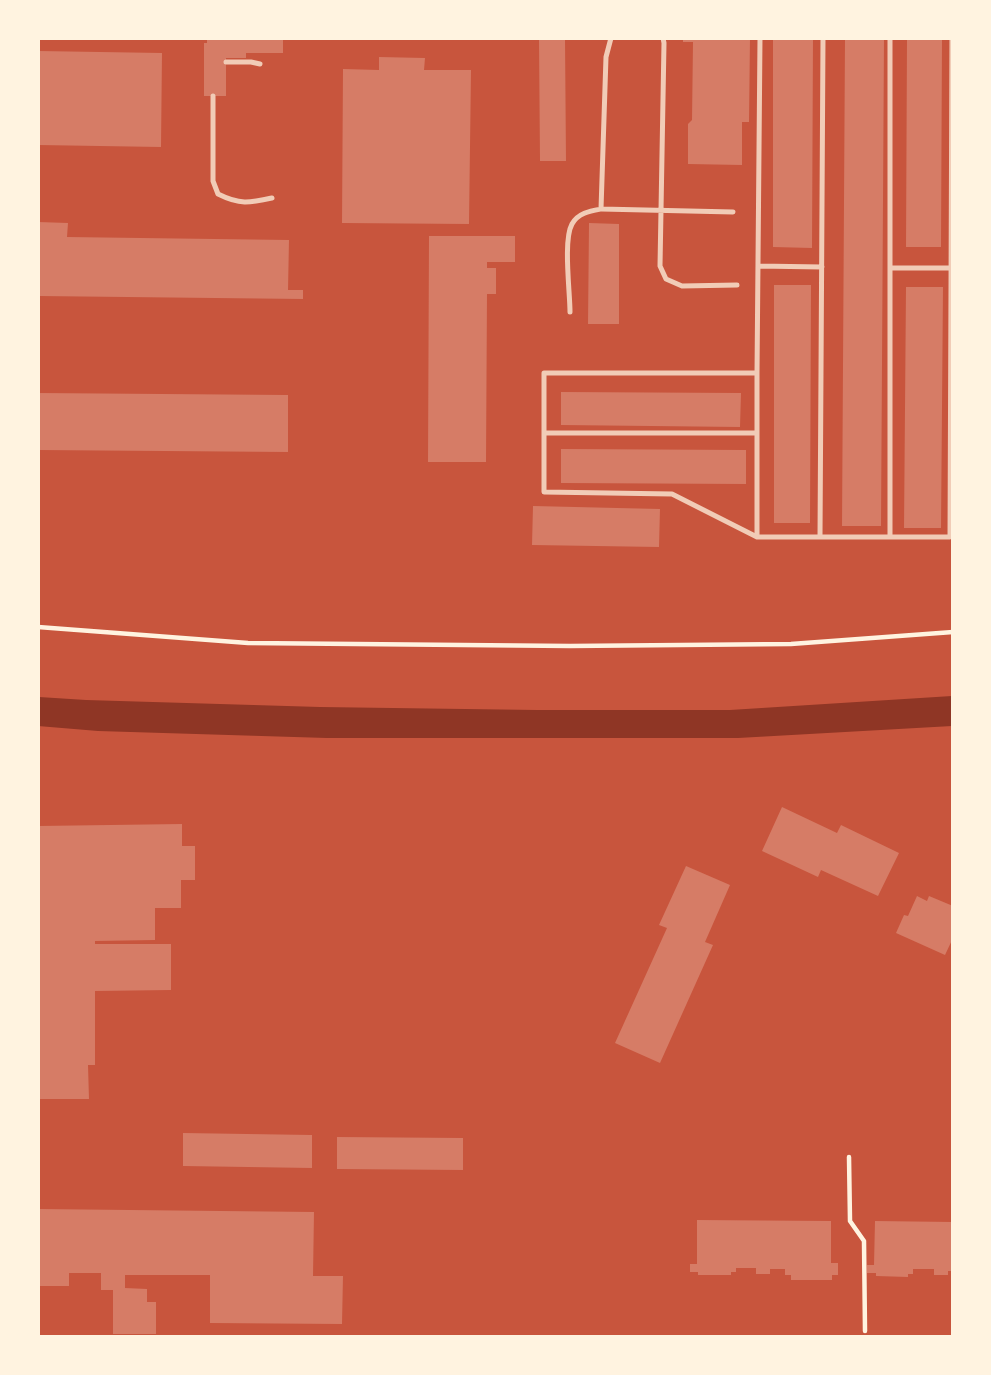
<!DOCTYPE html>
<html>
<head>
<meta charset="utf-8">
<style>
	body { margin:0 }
	#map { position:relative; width:991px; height:1375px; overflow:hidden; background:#c8553d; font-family:Rubik,sans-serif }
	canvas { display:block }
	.frame { position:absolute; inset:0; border:40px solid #fff3e0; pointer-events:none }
</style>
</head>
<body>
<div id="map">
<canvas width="991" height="1375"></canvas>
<div class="frame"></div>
</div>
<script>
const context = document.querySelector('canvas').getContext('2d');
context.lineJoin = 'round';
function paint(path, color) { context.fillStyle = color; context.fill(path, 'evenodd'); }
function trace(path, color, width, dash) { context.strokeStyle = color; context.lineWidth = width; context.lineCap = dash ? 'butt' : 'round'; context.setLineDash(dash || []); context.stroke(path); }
const water = new Path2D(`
	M 952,696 L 952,726 L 738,738 L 327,738 L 98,731 L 38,726 L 39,697 L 86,700 L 320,707 L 537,710 L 730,710 Z`);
const building = new Path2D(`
	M 207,38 L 283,38 L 283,53 L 246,53 L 246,58 L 226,58 L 226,96 L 204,96 L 204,43 L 207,43 Z
	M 539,38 L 565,38 L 566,161 L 540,161 Z
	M 683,38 L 750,38 L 749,122 L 742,122 L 742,165 L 688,164 L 688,124 L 692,120 L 693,42 L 683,42 Z
	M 773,38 L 813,38 L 812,248 L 773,247 Z
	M 845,38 L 884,38 L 881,526 L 842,526 Z
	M 907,38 L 942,38 L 941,247 L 906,247 Z
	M 38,51 L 162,53 L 161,147 L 38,145 Z
	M 379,57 L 425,58 L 424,70 L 471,70 L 469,224 L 342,223 L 343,69 L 379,70 Z
	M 38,222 L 68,223 L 67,237 L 289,240 L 288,290 L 303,290 L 303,299 L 38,296 Z
	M 589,223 L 619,224 L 619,324 L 588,324 Z
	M 429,236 L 515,236 L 515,262 L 487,262 L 487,268 L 496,268 L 496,294 L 487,294 L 486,462 L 428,462 Z
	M 774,285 L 811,285 L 810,523 L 774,523 Z
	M 906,287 L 943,287 L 941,528 L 904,528 Z
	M 561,392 L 741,393 L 740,427 L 561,425 Z
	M 38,393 L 288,395 L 288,452 L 38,450 Z
	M 561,449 L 746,450 L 746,484 L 561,483 Z
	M 533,506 L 660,509 L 659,547 L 532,545 Z
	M 782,807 L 837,833 L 841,825 L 899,853 L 878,896 L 821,870 L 818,877 L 762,851 Z
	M 182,824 L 182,846 L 195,846 L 195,880 L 181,880 L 181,908 L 155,908 L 155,940 L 95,941 L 95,944 L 171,944 L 171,990 L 95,991 L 95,1065 L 88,1065 L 89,1099 L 38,1099 L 38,826 Z
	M 686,866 L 730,885 L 705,942 L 713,945 L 660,1063 L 615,1043 L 667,928 L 659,925 Z
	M 917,896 L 927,901 L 929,896 L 953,906 L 953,938 L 945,955 L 896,933 L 904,915 L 908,916 Z
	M 183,1133 L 312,1135 L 312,1168 L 183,1166 Z
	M 337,1137 L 463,1138 L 463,1170 L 337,1169 Z
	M 38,1209 L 314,1212 L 313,1276 L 343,1276 L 342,1324 L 210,1323 L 210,1275 L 125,1275 L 125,1288 L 147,1289 L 147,1302 L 156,1302 L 156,1334 L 113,1334 L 113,1290 L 101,1290 L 101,1273 L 69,1273 L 69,1286 L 38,1286 Z
	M 697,1220 L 831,1221 L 831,1263 L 838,1263 L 838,1275 L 832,1275 L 832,1280 L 791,1280 L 791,1275 L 785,1275 L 785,1269 L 770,1269 L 770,1274 L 756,1274 L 756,1268 L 736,1268 L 736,1272 L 731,1272 L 731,1275 L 698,1275 L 698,1272 L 690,1272 L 690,1264 L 697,1264 Z
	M 875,1221 L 953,1222 L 953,1271 L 948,1271 L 948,1275 L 934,1275 L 934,1269 L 913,1269 L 913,1274 L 908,1274 L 908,1277 L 876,1276 L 876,1273 L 867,1273 L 867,1265 L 874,1265 Z`);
const path = new Path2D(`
	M 38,627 L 248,643 L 570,646 L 791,644 L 953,632
	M 849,1157 L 850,1221 L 864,1241 L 865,1331`);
const service = new Path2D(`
	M 611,38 L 606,57 L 601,209 L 733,212
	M 663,38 L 664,43 L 660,266 L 666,279 L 682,286 L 737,285
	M 760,38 L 757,373 L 544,373 L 544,492 L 672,494 L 757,537 L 820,537 L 823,38
	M 890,38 L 890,537
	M 226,62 L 251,62 L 260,64
	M 213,96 L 213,181 L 218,194 C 240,205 249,203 272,198
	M 758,266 L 822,267
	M 890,268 L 951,268
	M 570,312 C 570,292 563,240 572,224 C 578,213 590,211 601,209
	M 757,373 L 757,537
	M 544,433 L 757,433
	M 820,537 L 950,537 L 952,38`);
paint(water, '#8f3625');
paint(building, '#d67c66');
trace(path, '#fff3e0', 4.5);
trace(service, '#f1ccb7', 5);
</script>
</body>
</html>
